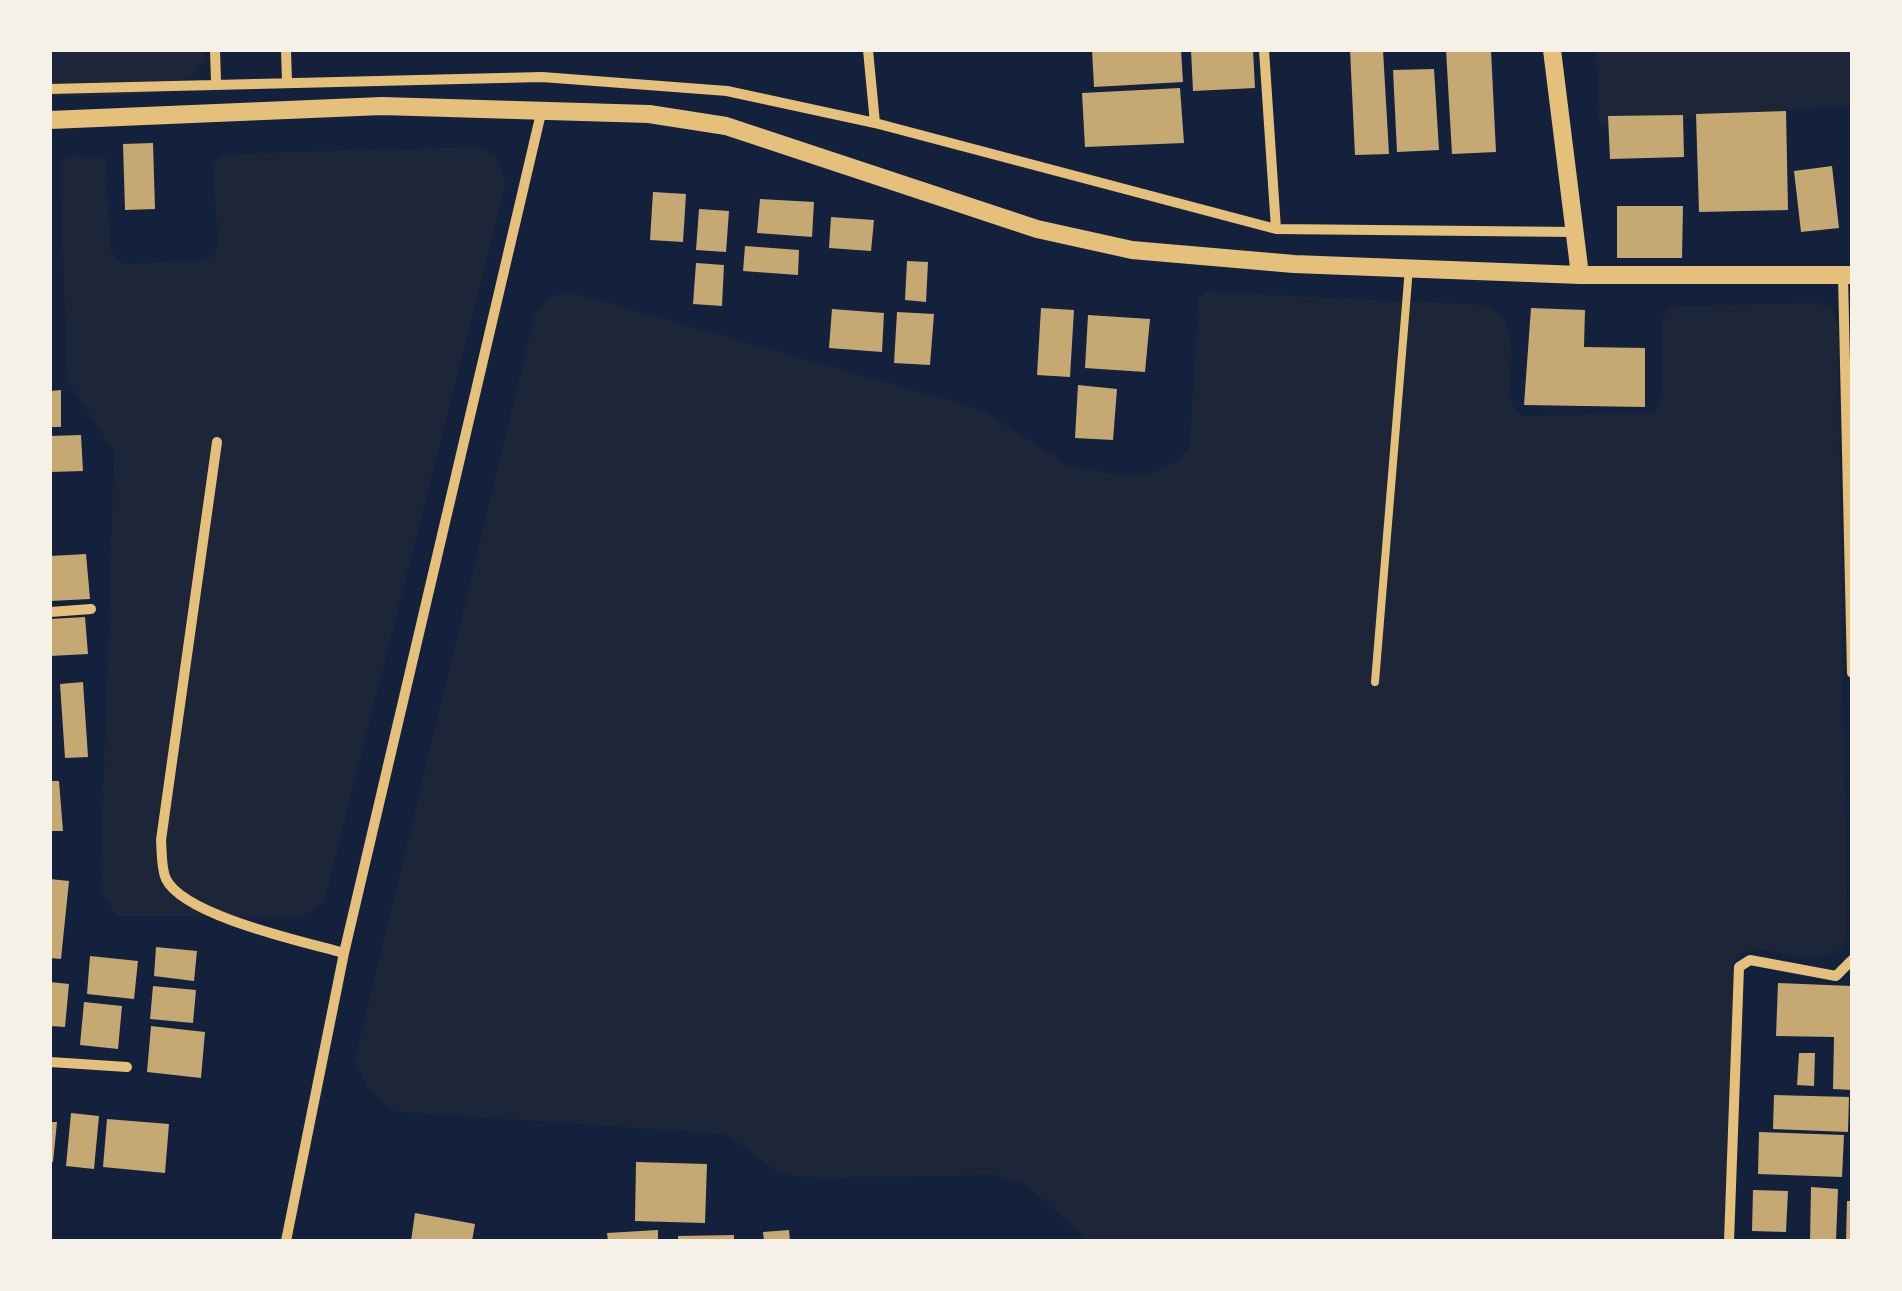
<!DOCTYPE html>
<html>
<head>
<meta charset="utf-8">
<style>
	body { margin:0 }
	#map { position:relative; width:1902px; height:1291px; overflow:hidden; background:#14213d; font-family:Roboto,sans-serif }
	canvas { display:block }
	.frame { position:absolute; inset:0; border:52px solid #f6f1e7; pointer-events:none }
</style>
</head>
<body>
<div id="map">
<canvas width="1902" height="1291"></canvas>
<div class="frame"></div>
</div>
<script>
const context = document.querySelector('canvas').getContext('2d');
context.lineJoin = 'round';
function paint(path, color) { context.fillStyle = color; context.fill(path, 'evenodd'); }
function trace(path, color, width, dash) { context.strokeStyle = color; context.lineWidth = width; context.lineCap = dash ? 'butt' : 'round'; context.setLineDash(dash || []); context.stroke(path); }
const green = new Path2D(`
	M 50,50 L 206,50 C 200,107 94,94 50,96 Z
	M 1595,50 L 1852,50 L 1852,105 L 1600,127 Z
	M 475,147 L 495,155 L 506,182 L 324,902 L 302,917 L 117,916 L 100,892 L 114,453 L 67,380 L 60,162 L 68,155 L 106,159 L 111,252 L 124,264 L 202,261 L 213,256 L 218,245 L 213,166 L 223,154 Z
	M 570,292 L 983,410 L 1069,466 L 1127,476 L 1154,472 L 1176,462 L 1190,447 L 1198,300 L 1207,292 L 1484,305 C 1522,319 1510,367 1509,399 L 1522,416 L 1653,413 L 1661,403 L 1662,319 L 1671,306 L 1817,303 L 1832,309 L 1838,323 L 1847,933 L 1842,948 C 1810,974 1757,933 1734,960 L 1730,1241 L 1089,1241 L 1025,1184 L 995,1175 L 818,1178 L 781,1174 L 726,1134 L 393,1111 L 368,1088 L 355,1060 L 535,314 L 549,298 Z`);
const building = new Path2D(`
	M 1092,50 L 1181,50 L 1183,82 L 1094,87 Z
	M 1191,50 L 1253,50 L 1255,88 L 1193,91 Z
	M 1350,50 L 1383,50 L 1389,154 L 1355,155 Z
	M 1446,50 L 1491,50 L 1496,152 L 1452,154 Z
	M 1434,69 L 1439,150 L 1397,152 L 1393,70 Z
	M 1180,88 L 1184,143 L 1085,147 L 1082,93 Z
	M 1786,111 L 1788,210 L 1699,212 L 1696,114 Z
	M 1683,115 L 1684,157 L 1610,159 L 1608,116 Z
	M 153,143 L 155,209 L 125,210 L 123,144 Z
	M 1832,166 L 1839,228 L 1801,232 L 1794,171 Z
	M 653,192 L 686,194 L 683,242 L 650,240 Z
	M 760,199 L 814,202 L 812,237 L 757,233 Z
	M 1617,206 L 1683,206 L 1682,258 L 1617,258 Z
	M 699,209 L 729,211 L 726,252 L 696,250 Z
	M 831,217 L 874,220 L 871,251 L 829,248 Z
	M 745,246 L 799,250 L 798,275 L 743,271 Z
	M 907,261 L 928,262 L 926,302 L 905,300 Z
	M 696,263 L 724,265 L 722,306 L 693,304 Z
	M 1041,308 L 1074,310 L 1070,377 L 1037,375 Z
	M 1531,308 L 1585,310 L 1584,347 L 1645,348 L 1645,407 L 1524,405 Z
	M 832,309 L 884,313 L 882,352 L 829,348 Z
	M 897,312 L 934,314 L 930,365 L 894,363 Z
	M 1088,315 L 1150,319 L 1145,372 L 1085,368 Z
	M 1078,385 L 1117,389 L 1113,440 L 1075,438 Z
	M 61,390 L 61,427 L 50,427 L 50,391 Z
	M 81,435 L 83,471 L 50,472 L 50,436 Z
	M 86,554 L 90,599 L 50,601 L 50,556 Z
	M 85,617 L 88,654 L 50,656 L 50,619 Z
	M 83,682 L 88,757 L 65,758 L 60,684 Z
	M 50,781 L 59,781 L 63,831 L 50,831 Z
	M 50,879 L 69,881 L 61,959 L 50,958 Z
	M 156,947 L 197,951 L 194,981 L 154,976 Z
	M 90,956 L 138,961 L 134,999 L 87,994 Z
	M 50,982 L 69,984 L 65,1027 L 50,1026 Z
	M 1778,983 L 1852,986 L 1852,1090 L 1833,1089 L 1834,1037 L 1776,1036 Z
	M 153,986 L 196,990 L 193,1023 L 150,1019 Z
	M 84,1002 L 122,1006 L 118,1049 L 80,1045 Z
	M 151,1026 L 205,1032 L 201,1078 L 147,1072 Z
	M 1799,1053 L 1815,1053 L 1814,1086 L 1797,1085 Z
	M 1774,1095 L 1849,1097 L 1848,1132 L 1773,1129 Z
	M 71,1113 L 99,1116 L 94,1169 L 66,1166 Z
	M 107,1119 L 169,1124 L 165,1173 L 103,1167 Z
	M 50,1122 L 57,1122 L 53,1162 L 50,1162 Z
	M 1759,1132 L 1844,1135 L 1842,1177 L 1758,1174 Z
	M 636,1162 L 707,1164 L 705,1223 L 635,1221 Z
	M 1811,1187 L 1838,1189 L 1836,1241 L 1810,1241 Z
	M 1753,1190 L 1788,1191 L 1786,1232 L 1752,1231 Z
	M 1847,1201 L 1852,1201 L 1852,1241 L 1846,1241 Z
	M 415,1213 L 475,1224 L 472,1241 L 411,1241 Z
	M 658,1230 L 658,1241 L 608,1241 L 607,1233 Z
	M 789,1230 L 790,1241 L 764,1241 L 763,1232 Z
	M 734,1235 L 734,1241 L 678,1241 L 678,1236 Z`);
const service = new Path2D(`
	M 1375,682 L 1409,268`);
const minor = new Path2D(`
	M 215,50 L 216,82
	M 286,50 L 287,82
	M 868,50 L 875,123
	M 1264,50 L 1276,229
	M 50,89 L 542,77 L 727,91 L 875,123 L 1276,229 L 1574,232
	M 1843,275 L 1852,673
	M 217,442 L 161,840 C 162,852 161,868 166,879 C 184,916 305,942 344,953
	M 50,612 L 91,609
	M 50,1062 L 127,1067
	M 286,1241 L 344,953 L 542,109
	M 1729,1241 L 1739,967 L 1750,960 L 1836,976 L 1852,960`);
const tertiary = new Path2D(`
	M 1552,50 L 1580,275
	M 50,120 L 382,106 L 649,114 L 726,126 L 1037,229 L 1132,250 L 1294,264 L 1580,275 L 1852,275`);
paint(green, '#1d2539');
paint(building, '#c6a872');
trace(service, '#e5c07b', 8);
trace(minor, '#e5c07b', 10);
trace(tertiary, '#e5c07b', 18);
</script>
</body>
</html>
